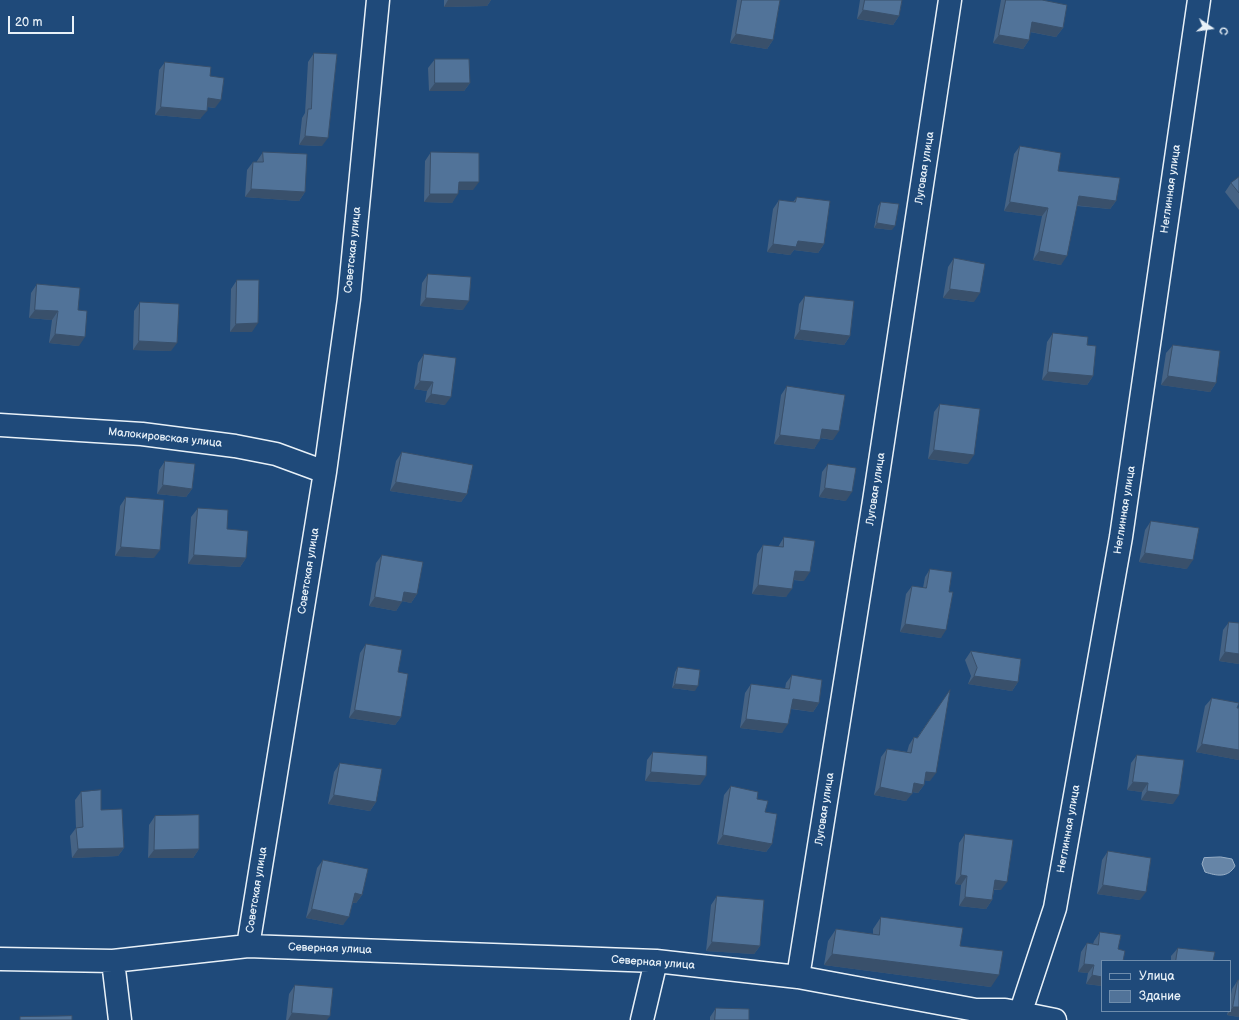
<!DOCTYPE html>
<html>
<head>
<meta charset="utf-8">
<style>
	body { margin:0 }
	#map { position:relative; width:1239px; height:1020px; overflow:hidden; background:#1f4a7a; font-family:"Balsamiq Sans",sans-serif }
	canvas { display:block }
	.legend { position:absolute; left:1101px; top:960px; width:130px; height:52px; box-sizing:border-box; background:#1f4a7a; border:1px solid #6f8dac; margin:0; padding:5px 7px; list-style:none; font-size:12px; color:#e8f1f8 }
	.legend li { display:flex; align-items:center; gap:8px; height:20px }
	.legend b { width:20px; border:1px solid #6f8dac }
	.north { position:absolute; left:1191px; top:8px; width:40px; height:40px; -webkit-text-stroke:3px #1f4a7a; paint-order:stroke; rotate:103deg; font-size:11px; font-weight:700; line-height:16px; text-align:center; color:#e8f1f8 }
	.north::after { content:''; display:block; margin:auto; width:14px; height:18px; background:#e8f1f8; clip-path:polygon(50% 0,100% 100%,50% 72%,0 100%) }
	.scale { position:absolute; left:8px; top:16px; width:66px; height:18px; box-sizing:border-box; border:2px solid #e8f1f8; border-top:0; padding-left:5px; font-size:12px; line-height:14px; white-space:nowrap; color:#e8f1f8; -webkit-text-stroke:3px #1f4a7a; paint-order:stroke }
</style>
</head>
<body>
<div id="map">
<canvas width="1239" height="1020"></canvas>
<ul class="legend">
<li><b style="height:5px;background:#1f4a7a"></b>Улица</li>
<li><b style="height:11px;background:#517399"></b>Здание</li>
</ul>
<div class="north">С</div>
<div class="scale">20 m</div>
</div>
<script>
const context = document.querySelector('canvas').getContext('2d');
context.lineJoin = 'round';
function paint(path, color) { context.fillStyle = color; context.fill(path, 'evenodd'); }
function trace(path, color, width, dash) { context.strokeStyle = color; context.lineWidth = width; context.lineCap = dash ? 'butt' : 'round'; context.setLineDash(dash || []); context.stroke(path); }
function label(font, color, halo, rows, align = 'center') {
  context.font = font + ' "Balsamiq Sans",sans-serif'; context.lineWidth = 3; context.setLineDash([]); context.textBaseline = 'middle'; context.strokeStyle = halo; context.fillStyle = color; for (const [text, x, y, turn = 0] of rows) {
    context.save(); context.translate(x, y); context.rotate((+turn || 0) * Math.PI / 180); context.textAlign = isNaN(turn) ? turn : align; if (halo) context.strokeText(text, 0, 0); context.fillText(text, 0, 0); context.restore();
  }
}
const water = new Path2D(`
	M 1221,857 L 1232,859 L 1235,866 C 1228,878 1217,876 1205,872 L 1202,864 L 1204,858 Z`);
const minor = new Path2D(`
	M 0,425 L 142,434 L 235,446 L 276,454 L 325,472
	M 248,946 L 656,961 L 798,977 L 976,1010 L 1005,1010 L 1055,1020
	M 0,959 L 113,961
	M 798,977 L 874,501 L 950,0
	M 1020,1014 L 1055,908 L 1121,537 L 1199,0
	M 120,1020 L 113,961 L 248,946 L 325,472 L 349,299 L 378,0
	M 642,1020 L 656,961`);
const wall = new Path2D(`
	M 444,0 L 491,0 L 487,6 L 444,7 Z
	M 737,0 L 780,0 L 773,40 L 767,49 L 730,43 Z
	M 860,0 L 902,0 L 899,16 L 893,25 L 857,19 Z
	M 1001,0 L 1042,0 L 1063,28 L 1056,37 L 1030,32 L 1029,40 L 1023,49 L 993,43 Z
	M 314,53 L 322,146 L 299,145 L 302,118 L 305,113 L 308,62 Z
	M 435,59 L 470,83 L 464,91 L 429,91 L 428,68 Z
	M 165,62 L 210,76 L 215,108 L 207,107 L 200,119 L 155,115 L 159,70 Z
	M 1020,146 L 1058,171 L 1116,201 L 1110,209 L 1077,206 L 1061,265 L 1033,260 L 1042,216 L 1004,211 L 1014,154 Z
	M 263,152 L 305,192 L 299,201 L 245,197 L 247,170 L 253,162 L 257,162 L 257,161 Z
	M 431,152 L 473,190 L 458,190 L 452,203 L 424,202 L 425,161 Z
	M 1239,177 L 1239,210 L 1225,192 L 1231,183 Z
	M 797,197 L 824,244 L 818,253 L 794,250 L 790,255 L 767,252 L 773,209 L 779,200 L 793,202 Z
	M 881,202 L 892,230 L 874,228 L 878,206 Z
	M 954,258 L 974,302 L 943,298 L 948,267 Z
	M 428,274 L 463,310 L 420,306 L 422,283 Z
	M 237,280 L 252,332 L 230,332 L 231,289 Z
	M 37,284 L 78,310 L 79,346 L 49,343 L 52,320 L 29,318 L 31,293 Z
	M 805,296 L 850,336 L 844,345 L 794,339 L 799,304 Z
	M 140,302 L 171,351 L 133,350 L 134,311 Z
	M 1053,333 L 1093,376 L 1087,385 L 1042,380 L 1047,342 Z
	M 1173,345 L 1216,383 L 1210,392 L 1161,385 L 1166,353 Z
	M 424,354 L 445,405 L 425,402 L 427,391 L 414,389 L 418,363 Z
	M 787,386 L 833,440 L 820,438 L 814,449 L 774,444 L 781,395 Z
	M 940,404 L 968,464 L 928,459 L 934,412 Z
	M 402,452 L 467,494 L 461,502 L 390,491 L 396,461 Z
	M 165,461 L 192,489 L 186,497 L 157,494 L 159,470 Z
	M 828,464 L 846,501 L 819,497 L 822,472 Z
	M 126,497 L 154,558 L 115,556 L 120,506 Z
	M 198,508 L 227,529 L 246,558 L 240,567 L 188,564 L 191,517 Z
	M 1151,521 L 1187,569 L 1139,562 L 1145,530 Z
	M 784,537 L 804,581 L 793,580 L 786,597 L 752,594 L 757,554 L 763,545 L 778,547 Z
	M 382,555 L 417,594 L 411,603 L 402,601 L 396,611 L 369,606 L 376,563 Z
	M 930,569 L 949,592 L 941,638 L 900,632 L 906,594 L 912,586 L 923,588 L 925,577 Z
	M 1229,622 L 1239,664 L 1219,661 L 1223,630 Z
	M 366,644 L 398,672 L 401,717 L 395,725 L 349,718 L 360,653 Z
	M 971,651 L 1018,682 L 1012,691 L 968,684 L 971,676 L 965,660 Z
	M 678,667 L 695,691 L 672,688 L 675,672 Z
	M 792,675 L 819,703 L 813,712 L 791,709 L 782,733 L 740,728 L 745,693 L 751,684 L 785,689 L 786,683 Z
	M 1212,698 L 1239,708 L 1239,760 L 1196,752 L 1205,706 Z
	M 914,737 L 930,781 L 924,780 L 924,785 L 918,793 L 912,792 L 906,801 L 874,795 L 881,757 L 887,749 L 907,752 L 909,745 Z
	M 653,752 L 700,785 L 645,781 L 647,760 Z
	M 1137,755 L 1173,804 L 1141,800 L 1142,792 L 1127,790 L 1131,763 Z
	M 340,763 L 376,802 L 370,811 L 328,804 L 334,772 Z
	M 731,786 L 757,799 L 765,812 L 772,844 L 766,852 L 717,844 L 724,795 Z
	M 81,792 L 101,810 L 124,848 L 118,856 L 72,858 L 70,836 L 76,828 L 75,800 Z
	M 155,816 L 199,849 L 193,858 L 148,858 L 149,825 Z
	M 965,834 L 1001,890 L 994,890 L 992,900 L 986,909 L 959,906 L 961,885 L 955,884 L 959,843 Z
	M 1108,851 L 1140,900 L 1097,894 L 1102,860 Z
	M 323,860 L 362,895 L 356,903 L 352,903 L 343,925 L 306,918 L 317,868 Z
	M 717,896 L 760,946 L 754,954 L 706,951 L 711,905 Z
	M 881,917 L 960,946 L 991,987 L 824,965 L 828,941 L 836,929 L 873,934 L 873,929 Z
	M 1100,932 L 1102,961 L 1102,986 L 1086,984 L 1088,973 L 1078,972 L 1081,952 L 1087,943 L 1093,944 L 1094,941 Z
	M 1178,948 L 1213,961 L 1171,961 L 1171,956 Z
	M 1238,980 L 1239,1017 L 1227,1015 L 1228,1011 L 1230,1011 L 1230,1000 L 1232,989 Z
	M 295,985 L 327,1020 L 286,1020 L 289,994 Z
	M 716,1008 L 749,1020 L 710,1020 L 710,1017 Z`);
const shadedWall = new Path2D(`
	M 448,0 L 491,0 L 487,6 L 444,7 Z
	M 863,10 L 899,16 L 893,25 L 857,19 Z
	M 1032,22 L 1063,28 L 1056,37 L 1026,31 Z
	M 736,34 L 773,40 L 767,49 L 730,43 Z
	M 999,35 L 1029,40 L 1023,49 L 993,43 Z
	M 435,83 L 470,83 L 464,91 L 429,91 Z
	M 208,98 L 221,100 L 215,108 L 202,106 Z
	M 161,107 L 207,111 L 200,119 L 155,115 Z
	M 305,136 L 328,138 L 322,146 L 299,145 Z
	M 459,182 L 479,182 L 473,190 L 452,190 Z
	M 251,189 L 305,192 L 299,201 L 245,197 Z
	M 430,194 L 458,194 L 452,203 L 424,202 Z
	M 1079,196 L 1116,201 L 1110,209 L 1073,205 Z
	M 1010,202 L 1048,208 L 1042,216 L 1004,211 Z
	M 877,223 L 895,226 L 892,230 L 874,228 Z
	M 798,241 L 824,244 L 818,253 L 794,250 L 790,255 L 767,252 L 773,244 Z
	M 1039,251 L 1067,256 L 1061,265 L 1033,260 Z
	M 950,289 L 980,293 L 974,302 L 943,298 Z
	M 426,298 L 469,301 L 463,310 L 420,306 Z
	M 35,310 L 58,311 L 52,320 L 29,318 Z
	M 258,323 L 252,332 L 230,332 L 236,324 Z
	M 800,330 L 850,336 L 844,345 L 794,339 Z
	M 55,334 L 85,337 L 79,346 L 49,343 Z
	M 139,341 L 177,343 L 171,351 L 133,350 Z
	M 1048,372 L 1093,376 L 1087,385 L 1042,380 Z
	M 1168,376 L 1216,383 L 1210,392 L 1161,385 Z
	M 420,381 L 433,382 L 427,391 L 414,389 Z
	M 431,394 L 451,397 L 445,405 L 425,402 Z
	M 822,429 L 839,431 L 833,440 L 816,437 Z
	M 780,435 L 820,440 L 814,449 L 774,444 Z
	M 934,450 L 974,455 L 968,464 L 928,459 Z
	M 396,482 L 467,494 L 461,502 L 390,491 Z
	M 163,485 L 192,489 L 186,497 L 157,494 Z
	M 825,488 L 852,492 L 846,501 L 819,497 Z
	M 121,547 L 160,550 L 154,558 L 115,556 Z
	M 1145,553 L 1193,560 L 1187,569 L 1139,562 Z
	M 194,555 L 246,558 L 240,567 L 188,564 Z
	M 795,571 L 810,572 L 804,581 L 789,579 Z
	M 758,585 L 792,589 L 786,597 L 752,594 Z
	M 404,592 L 417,594 L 411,603 L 398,600 Z
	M 375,597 L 402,602 L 396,611 L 369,606 Z
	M 905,624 L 946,630 L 941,638 L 900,632 Z
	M 1225,652 L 1239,654 L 1239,664 L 1219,661 Z
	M 974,676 L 1018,682 L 1012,691 L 968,684 Z
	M 675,684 L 698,686 L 695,691 L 672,688 Z
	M 793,699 L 819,703 L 813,712 L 787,708 Z
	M 355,710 L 401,717 L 395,725 L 349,718 Z
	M 746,719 L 788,724 L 782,733 L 740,728 Z
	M 1202,744 L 1239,750 L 1239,760 L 1196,752 Z
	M 651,772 L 706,776 L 700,785 L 645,781 Z
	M 926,772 L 936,773 L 930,781 L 920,780 Z
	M 1133,782 L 1148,783 L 1142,792 L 1127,790 Z
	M 914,783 L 924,785 L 918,793 L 908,791 Z
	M 880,787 L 912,794 L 906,801 L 874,795 Z
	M 1147,791 L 1179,795 L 1173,804 L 1141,800 Z
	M 334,795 L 376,802 L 370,811 L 328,804 Z
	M 723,835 L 772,844 L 766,852 L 717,844 Z
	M 124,848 L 118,856 L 72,858 L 78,849 Z
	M 199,849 L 193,858 L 148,858 L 154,850 Z
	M 961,875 L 967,876 L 961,885 L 955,884 Z
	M 995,880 L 1007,882 L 1001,890 L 989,889 Z
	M 1103,885 L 1146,892 L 1140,900 L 1097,894 Z
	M 355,893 L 362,895 L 356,903 L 348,902 Z
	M 965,897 L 992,900 L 986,909 L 959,906 Z
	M 312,909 L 349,917 L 343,925 L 306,918 Z
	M 712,942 L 760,946 L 754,954 L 706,951 Z
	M 832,954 L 999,975 L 991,987 L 824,965 Z
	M 1084,964 L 1094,965 L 1088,973 L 1078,972 Z
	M 1092,975 L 1102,977 L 1102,986 L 1086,984 Z
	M 1233,1007 L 1239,1007 L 1239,1017 L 1227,1015 Z
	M 292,1013 L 330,1016 L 327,1020 L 288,1020 Z`);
const building = new Path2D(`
	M 742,0 L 780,0 L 773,40 L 736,34 Z
	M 865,0 L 902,0 L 899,16 L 863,10 Z
	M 1006,0 L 1042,0 L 1067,5 L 1063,28 L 1032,22 L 1029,40 L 999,35 Z
	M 314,53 L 337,54 L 328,138 L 305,136 L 308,109 L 311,109 Z
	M 435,59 L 469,59 L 470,83 L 435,83 Z
	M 165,62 L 211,67 L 210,76 L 224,78 L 221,100 L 208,98 L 207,111 L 161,107 Z
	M 1020,146 L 1061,153 L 1058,171 L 1120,178 L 1116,201 L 1079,196 L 1067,256 L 1039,251 L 1048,208 L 1010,202 Z
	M 263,152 L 307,154 L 305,192 L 251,189 L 253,162 L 263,162 Z
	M 431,152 L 479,153 L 479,182 L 459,182 L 458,194 L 430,194 Z
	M 1239,177 L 1239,193 L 1231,183 Z
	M 797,197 L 830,201 L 824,244 L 798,241 L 796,247 L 773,244 L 779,200 L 795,202 Z
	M 881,202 L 899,204 L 895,226 L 877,223 Z
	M 954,258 L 985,264 L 980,293 L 950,289 Z
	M 428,274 L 471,277 L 469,301 L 426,298 Z
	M 237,280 L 259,280 L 258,323 L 236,324 Z
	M 37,284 L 80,288 L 78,310 L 87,311 L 85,337 L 55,334 L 58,311 L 35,310 Z
	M 805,296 L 854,301 L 850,336 L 800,330 Z
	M 140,302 L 179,304 L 177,343 L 139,341 Z
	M 1053,333 L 1088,337 L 1087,345 L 1096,346 L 1093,376 L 1048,372 Z
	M 1173,345 L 1220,351 L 1216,383 L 1168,376 Z
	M 424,354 L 456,358 L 451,397 L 431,394 L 433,382 L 420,381 Z
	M 787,386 L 845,395 L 839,431 L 822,429 L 820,440 L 780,435 Z
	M 940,404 L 980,409 L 974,455 L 934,450 Z
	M 402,452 L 473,465 L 467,494 L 396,482 Z
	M 165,461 L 195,464 L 192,489 L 163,485 Z
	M 828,464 L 856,468 L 852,492 L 825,488 Z
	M 126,497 L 164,500 L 160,550 L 121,547 Z
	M 198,508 L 228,510 L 227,529 L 248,531 L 246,558 L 194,555 Z
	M 1151,521 L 1199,528 L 1193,560 L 1145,553 Z
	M 784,537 L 815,541 L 810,572 L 795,571 L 792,589 L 758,585 L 763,545 L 783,547 Z
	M 382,555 L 423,562 L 417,594 L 404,592 L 402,602 L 375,597 Z
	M 930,569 L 952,572 L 949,592 L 953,592 L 946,630 L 905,624 L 912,586 L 926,588 Z
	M 1229,622 L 1239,623 L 1239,654 L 1225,652 Z
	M 366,644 L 402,650 L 398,672 L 408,674 L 401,717 L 355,710 Z
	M 971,651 L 1021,659 L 1018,682 L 974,676 L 977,668 Z
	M 678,667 L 700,670 L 698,686 L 675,684 Z
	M 792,675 L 822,680 L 819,703 L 793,699 L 788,724 L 746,719 L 751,684 L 789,689 Z
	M 950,690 L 936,773 L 926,772 L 924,785 L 914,783 L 912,794 L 880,787 L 887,749 L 911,753 L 914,737 L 917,738 Z
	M 1212,698 L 1239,703 L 1237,708 L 1239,708 L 1239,750 L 1202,744 Z
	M 653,752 L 707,756 L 706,776 L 651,772 Z
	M 1137,755 L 1184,760 L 1179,795 L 1147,791 L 1148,783 L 1133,782 Z
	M 340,763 L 382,769 L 376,802 L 334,795 Z
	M 731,786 L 758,792 L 757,799 L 768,801 L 765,812 L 777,814 L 772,844 L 723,835 Z
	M 101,790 L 101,810 L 122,809 L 124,848 L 78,849 L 76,828 L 83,827 L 81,792 Z
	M 199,815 L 199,849 L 154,850 L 155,816 Z
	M 965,834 L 1013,840 L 1007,882 L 995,880 L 992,900 L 965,897 L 967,876 L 961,875 Z
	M 1108,851 L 1151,858 L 1146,892 L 1103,885 Z
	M 323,860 L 368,869 L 362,895 L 355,893 L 349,917 L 312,909 Z
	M 717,896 L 764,900 L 760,946 L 712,942 Z
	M 881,917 L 963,928 L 960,946 L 1003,951 L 999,975 L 832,954 L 836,929 L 879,935 Z
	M 1100,932 L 1121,935 L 1118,949 L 1125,951 L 1123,961 L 1102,961 L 1102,977 L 1092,975 L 1094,965 L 1084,964 L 1087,943 L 1098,945 Z
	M 1178,948 L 1215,952 L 1213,961 L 1176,961 Z
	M 1238,980 L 1239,980 L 1239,1007 L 1233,1007 Z
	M 295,985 L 333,988 L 330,1016 L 292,1013 Z
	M 716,1008 L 749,1009 L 749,1020 L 715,1020 Z
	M 72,1016 L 72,1020 L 20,1020 L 20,1017 Z`);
const streetNames = [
	["Луговая улица",925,168,-81],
	["Неглинная улица",1171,189,-82],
	["Советская улица",353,250,-84],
	["Малокировская улица",165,438,6],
	["Луговая улица",876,489,-81],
	["Неглинная улица",1125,510,-81],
	["Советская улица",309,571,-81],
	["Луговая улица",825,809,-81],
	["Неглинная улица",1069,829,-80],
	["Советская улица",257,890,-81],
	["Северная улица",330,949,2],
	["Северная улица",653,963,4]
];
paint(water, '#6685a7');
trace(water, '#9ab0c7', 1);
trace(minor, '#e8f1f8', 25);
trace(minor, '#1f4a7a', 22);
paint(wall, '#466384');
paint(shadedWall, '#39506b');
paint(building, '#517399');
trace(building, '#39506b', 1);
label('11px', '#e8f1f8', '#1f4a7a', streetNames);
</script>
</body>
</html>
